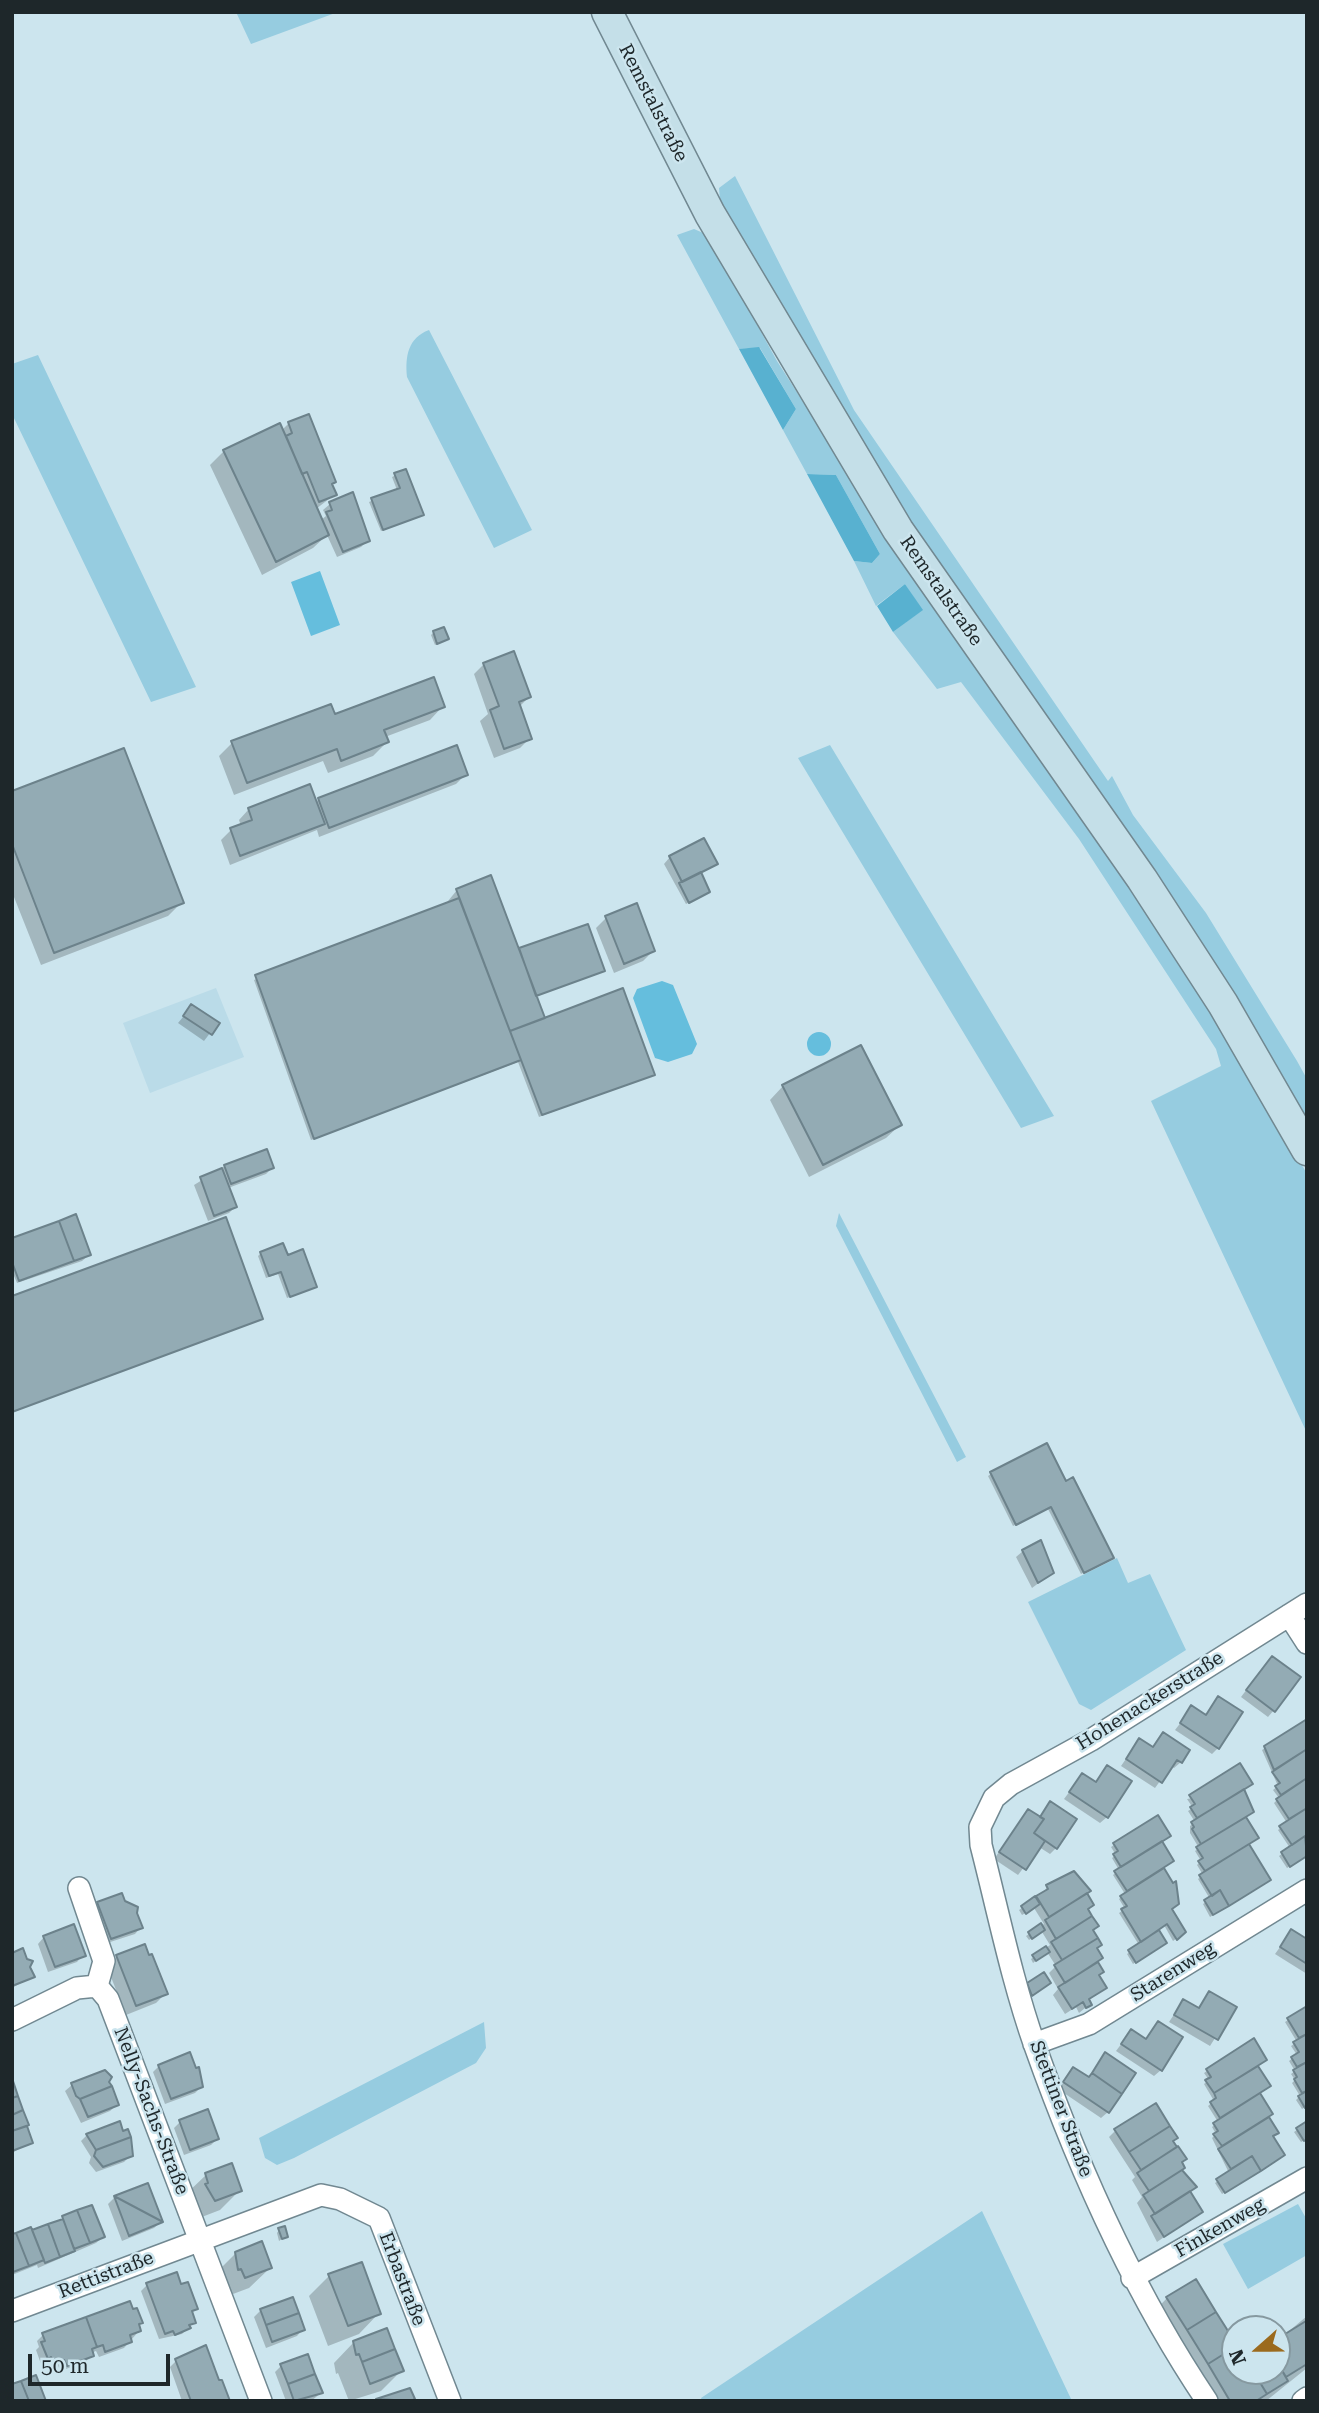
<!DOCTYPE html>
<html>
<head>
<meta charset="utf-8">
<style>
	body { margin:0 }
	#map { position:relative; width:1319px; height:2413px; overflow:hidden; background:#cce5ee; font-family:"Roboto Serif",serif }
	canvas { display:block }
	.frame { position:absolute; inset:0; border:14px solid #1e272a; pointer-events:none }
	.north { position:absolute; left:1221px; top:2315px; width:70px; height:70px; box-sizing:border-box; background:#cce5ee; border:2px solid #8699a0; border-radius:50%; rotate:249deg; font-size:19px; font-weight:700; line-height:28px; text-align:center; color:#1e272a }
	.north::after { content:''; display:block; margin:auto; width:24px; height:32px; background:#9b6a1d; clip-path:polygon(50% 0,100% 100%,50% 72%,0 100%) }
	.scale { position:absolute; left:28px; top:2354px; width:142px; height:32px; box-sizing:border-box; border:4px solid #1e272a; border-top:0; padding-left:9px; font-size:21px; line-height:24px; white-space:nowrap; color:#1e272a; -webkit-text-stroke:5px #cce5ee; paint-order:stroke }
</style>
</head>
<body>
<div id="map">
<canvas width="1319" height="2413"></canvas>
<div class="frame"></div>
<div class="north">N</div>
<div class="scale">50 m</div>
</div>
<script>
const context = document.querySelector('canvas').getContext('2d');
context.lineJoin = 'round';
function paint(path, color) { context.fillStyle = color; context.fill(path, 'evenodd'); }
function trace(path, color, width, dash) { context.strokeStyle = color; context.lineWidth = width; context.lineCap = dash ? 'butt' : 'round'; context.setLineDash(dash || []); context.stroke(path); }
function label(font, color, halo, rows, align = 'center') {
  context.font = font + ' "Roboto Serif",serif'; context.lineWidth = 5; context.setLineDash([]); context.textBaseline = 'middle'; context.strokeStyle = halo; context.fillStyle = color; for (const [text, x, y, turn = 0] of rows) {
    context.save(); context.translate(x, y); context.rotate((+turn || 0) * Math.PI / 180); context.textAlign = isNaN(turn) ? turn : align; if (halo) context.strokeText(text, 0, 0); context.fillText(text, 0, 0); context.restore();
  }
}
const built = new Path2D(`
	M 216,988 L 244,1057 L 150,1093 L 123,1023 Z`);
const green = new Path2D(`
	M 236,12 L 338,12 L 251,44 Z
	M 735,176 L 854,410 L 1108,781 L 1112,776 L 1133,815 L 1206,913 L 1297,1061 L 1307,1079 L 1307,1125 L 881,488 L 721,213 L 719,188 Z
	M 694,229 L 708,235 L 777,361 L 890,538 L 1195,977 L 1307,1174 L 1307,1433 L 1151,1101 L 1221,1066 L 1216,1049 L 1079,839 L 961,682 L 937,689 L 893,632 L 922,610 L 905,584 L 876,606 L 854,561 L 872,563 L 880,554 L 836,475 L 807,474 L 783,430 L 796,409 L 760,348 L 739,349 L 677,235 Z
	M 429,330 L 532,530 L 494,548 L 407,377 C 405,356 408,338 429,330 Z
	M 38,355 L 196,687 L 151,702 L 12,414 L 12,364 Z
	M 830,745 L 1054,1116 L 1021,1128 L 798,758 Z
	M 839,1213 L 966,1457 L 957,1462 L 836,1226 Z
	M 1117,1558 L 1128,1583 L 1150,1574 L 1186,1650 L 1091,1710 L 1079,1704 L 1028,1602 Z
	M 484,2022 L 486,2048 L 476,2063 L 294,2158 L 277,2165 L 265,2158 L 259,2138 Z
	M 1298,2204 L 1307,2220 L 1307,2255 L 1248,2289 L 1223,2244 Z
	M 982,2211 L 1072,2401 L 702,2401 L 701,2398 Z`);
const forest = new Path2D(`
	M 759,347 L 796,409 L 783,430 L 739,349 Z
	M 807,474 L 836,475 L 880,554 L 872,563 L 854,561 Z
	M 905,584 L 923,610 L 893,632 L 877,606 Z`);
const water = new Path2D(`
	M 320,571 L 340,625 L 311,636 L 291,582 Z
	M 662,981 L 673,985 L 697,1044 L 692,1054 L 668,1062 L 655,1058 L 633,998 L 637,989 Z
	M807 1044a12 12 0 1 1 24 0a12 12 0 1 1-24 0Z`);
const shadow = new Path2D(`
	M 289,423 L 334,495 L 316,509 L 321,520 L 326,516 L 323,510 L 330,504 L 352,495 L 368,540 L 361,547 L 337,557 L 327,535 L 313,548 L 262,575 L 210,465 L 224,451 L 282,430 Z
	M 405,471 L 419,517 L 381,531 L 369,502 L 397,490 L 392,477 Z
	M 434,632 L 447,639 L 435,645 L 431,635 Z
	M 484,664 L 529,697 L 519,707 L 530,738 L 520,748 L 494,758 L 480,721 L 488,714 L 474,674 Z
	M 443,706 L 430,720 L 385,737 L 387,742 L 373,756 L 328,773 L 323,761 L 234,795 L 219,756 L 232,743 L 334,717 Z
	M 466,774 L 456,784 L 319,837 L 317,830 L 230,865 L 221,840 L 231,830 L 241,826 L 239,820 L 249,809 L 315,803 L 319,799 Z
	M 12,793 L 182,902 L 168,916 L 41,965 L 12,892 Z
	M 670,857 L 715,863 L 700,874 L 706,894 L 686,904 L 664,864 Z
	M 457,890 L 518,951 L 520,949 L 603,971 L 535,996 L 544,1020 L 653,1074 L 539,1117 L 518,1062 L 311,1140 L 254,980 L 444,906 Z
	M 606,918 L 653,951 L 643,961 L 614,973 L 596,928 Z
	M 192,1006 L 217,1024 L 204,1041 L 178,1023 Z
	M 783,1086 L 900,1125 L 886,1138 L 809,1177 L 770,1100 Z
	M 225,1166 L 272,1168 L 266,1174 L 228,1188 L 235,1207 L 229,1213 L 208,1221 L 194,1185 Z
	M 12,1240 L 89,1255 L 82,1261 L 17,1283 L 12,1271 Z
	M 261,1253 L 287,1257 L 315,1286 L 287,1298 L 278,1274 L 266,1278 L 258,1256 Z
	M 12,1298 L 261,1319 L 12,1412 Z
	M 991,1474 L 1065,1483 L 1109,1560 L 1081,1574 L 1048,1509 L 1013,1526 L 988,1476 Z
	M 1023,1551 L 1052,1573 L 1032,1588 L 1016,1557 Z
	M 1266,1664 L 1274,1710 L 1268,1717 L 1241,1697 Z
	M 1218,1698 L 1218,1748 L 1212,1754 L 1175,1730 L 1192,1708 L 1205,1716 Z
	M 1307,1721 L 1307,1856 L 1287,1868 L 1279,1856 L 1290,1848 L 1278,1830 L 1287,1823 L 1274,1803 L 1279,1798 L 1273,1790 L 1278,1786 L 1262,1750 Z
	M 1163,1734 L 1181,1762 L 1174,1768 L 1171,1766 L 1155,1788 L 1121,1766 L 1139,1740 L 1152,1748 Z
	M 1107,1767 L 1107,1817 L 1100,1823 L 1064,1799 L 1082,1775 L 1095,1784 Z
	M 1242,1789 L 1244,1817 L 1257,1838 L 1247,1845 L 1266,1882 L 1210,1917 L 1203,1904 L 1210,1899 L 1198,1879 L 1203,1875 L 1197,1865 L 1201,1861 L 1195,1851 L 1199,1848 L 1190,1833 L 1190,1826 L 1195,1822 L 1188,1811 L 1193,1808 L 1187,1799 Z
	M 1051,1803 L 1056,1848 L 1050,1854 L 1039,1847 L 1018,1875 L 994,1859 L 1028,1811 L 1039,1818 Z
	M 1157,1817 L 1162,1868 L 1172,1886 L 1170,1909 L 1181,1935 L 1173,1941 L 1164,1925 L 1157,1931 L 1164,1942 L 1133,1964 L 1127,1954 L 1139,1945 L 1119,1913 L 1125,1909 L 1119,1899 L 1125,1894 L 1113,1875 L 1119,1870 L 1112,1858 L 1116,1855 L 1111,1847 Z
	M 1047,1887 L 1085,1894 L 1091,1931 L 1100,1945 L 1095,1949 L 1101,1958 L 1096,1963 L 1102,1972 L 1098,1976 L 1105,1988 L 1088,2001 L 1090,2004 L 1079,2013 L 1076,2007 L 1065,2014 L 1053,1995 L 1058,1989 L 1049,1973 L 1056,1966 L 1047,1952 L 1033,1963 L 1031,1959 L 1050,1945 L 1042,1932 L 1029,1940 L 1026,1936 L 1044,1924 L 1034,1908 L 1022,1915 L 1019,1910 L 1042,1895 Z
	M 121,1895 L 141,1927 L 135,1934 L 104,1944 L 91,1910 L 98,1904 Z
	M 1291,1932 L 1305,1940 L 1307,1938 L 1307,1974 L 1275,1954 Z
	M 44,1937 L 83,1955 L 77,1962 L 48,1972 L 38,1944 Z
	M 12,1955 L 26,1960 L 33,1976 L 12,1988 Z
	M 117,1957 L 148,1957 L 166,1993 L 156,2003 L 126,2015 L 107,1967 Z
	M 1209,1993 L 1234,2008 L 1210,2046 L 1169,2022 L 1183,2001 L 1197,2009 Z
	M 1307,2008 L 1307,2106 L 1302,2109 L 1296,2100 L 1300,2096 L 1292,2083 L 1295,2080 L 1291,2074 L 1295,2071 L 1289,2061 L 1297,2055 L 1291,2046 L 1297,2042 L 1285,2022 Z
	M 1158,2023 L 1161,2070 L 1154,2076 L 1116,2051 L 1131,2031 L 1145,2040 Z
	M 1253,2040 L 1256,2066 L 1268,2086 L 1258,2094 L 1271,2114 L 1267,2117 L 1276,2133 L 1271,2137 L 1280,2158 L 1222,2194 L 1215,2183 L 1229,2173 L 1212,2138 L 1216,2134 L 1212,2127 L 1218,2122 L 1208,2106 L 1214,2101 L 1204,2084 L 1209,2080 L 1204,2073 Z
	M 1106,2054 L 1108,2112 L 1101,2118 L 1058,2089 L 1074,2069 L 1087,2078 Z
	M 159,2066 L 201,2087 L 195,2093 L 165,2104 L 153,2072 Z
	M 12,2084 L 31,2142 L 12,2153 Z
	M 72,2085 L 117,2105 L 110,2111 L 81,2123 L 65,2091 Z
	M 180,2122 L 217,2139 L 211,2145 L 184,2155 L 174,2128 Z
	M 1307,2123 L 1307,2139 L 1301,2142 L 1294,2132 Z
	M 1115,2131 L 1171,2142 L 1180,2170 L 1195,2186 L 1188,2193 L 1200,2212 L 1157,2242 L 1137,2203 L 1142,2197 L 1132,2180 L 1135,2177 L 1109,2137 Z
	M 87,2135 L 131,2155 L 124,2162 L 96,2172 L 89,2163 L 91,2157 L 81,2141 Z
	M 206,2175 L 240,2190 L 220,2210 L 194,2220 L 185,2195 Z
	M 115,2197 L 161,2222 L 154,2228 L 122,2241 L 108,2204 Z
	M 91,2207 L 103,2237 L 96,2243 L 38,2268 L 37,2265 L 12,2275 L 12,2236 L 31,2233 Z
	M 279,2230 L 286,2236 L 279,2241 L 277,2233 Z
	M 236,2253 L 270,2268 L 249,2288 L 225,2297 L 215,2274 Z
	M 329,2276 L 379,2313 L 359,2334 L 328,2346 L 309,2296 Z
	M 147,2285 L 180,2286 L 196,2308 L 191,2314 L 194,2322 L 182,2334 L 159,2339 L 141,2291 Z
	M 1167,2298 L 1235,2345 L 1235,2371 L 1277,2371 L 1277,2341 L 1307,2316 L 1307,2368 L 1266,2401 L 1198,2401 L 1147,2319 Z
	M 261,2310 L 303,2329 L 297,2336 L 266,2348 L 254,2317 Z
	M 141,2322 L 137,2326 L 139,2331 L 124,2348 L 99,2357 L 96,2351 L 91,2353 L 86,2362 L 60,2371 L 58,2365 L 47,2369 L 45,2363 L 41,2364 L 36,2350 L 39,2347 L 37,2341 L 43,2335 Z
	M 354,2342 L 402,2370 L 381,2391 L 349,2401 L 338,2373 L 336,2374 L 334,2363 Z
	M 176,2361 L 226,2401 L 182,2401 L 170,2367 Z
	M 281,2366 L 321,2393 L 311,2401 L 286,2401 L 275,2372 Z`);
const building = new Path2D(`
	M 309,414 L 336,482 L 332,484 L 337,495 L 319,502 L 307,472 L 302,474 L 286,436 L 292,433 L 288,422 Z
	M 280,423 L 329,535 L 276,562 L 223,450 Z
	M 406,469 L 424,515 L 383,530 L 371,498 L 400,488 L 394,473 Z
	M 353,492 L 370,541 L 343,552 L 326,512 L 332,510 L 329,502 Z
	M 444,627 L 449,639 L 437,644 L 433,631 Z
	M 514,651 L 531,697 L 519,702 L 532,739 L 504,749 L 490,710 L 499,706 L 483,663 Z
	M 434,677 L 445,707 L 384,730 L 389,742 L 341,761 L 337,749 L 247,783 L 231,741 L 331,704 L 335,714 Z
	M 457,745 L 468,775 L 329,828 L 318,798 Z
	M 124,748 L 184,903 L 54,953 L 12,844 L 12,791 Z
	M 310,784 L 325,824 L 240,856 L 230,828 L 252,820 L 248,808 Z
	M 704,838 L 718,864 L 682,882 L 669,856 Z
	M 701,872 L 710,892 L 689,903 L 679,883 Z
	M 491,875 L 545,1018 L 510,1031 L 456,889 Z
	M 459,898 L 521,1060 L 314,1139 L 255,975 Z
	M 637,903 L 655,951 L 624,964 L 605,916 Z
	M 588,924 L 605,971 L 536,996 L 519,948 Z
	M 623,988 L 655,1075 L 542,1115 L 510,1031 Z
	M 191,1004 L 220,1023 L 212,1035 L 183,1016 Z
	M 861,1045 L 902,1125 L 823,1165 L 782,1085 Z
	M 267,1149 L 274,1168 L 231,1184 L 224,1165 Z
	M 222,1168 L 237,1207 L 214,1216 L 200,1177 Z
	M 76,1214 L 91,1255 L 74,1261 L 59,1221 Z
	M 226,1217 L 263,1319 L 12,1412 L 12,1296 Z
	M 59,1221 L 74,1261 L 19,1281 L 12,1262 L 12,1238 Z
	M 283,1243 L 288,1255 L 303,1249 L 317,1287 L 290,1297 L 281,1272 L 269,1276 L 260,1252 Z
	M 1047,1443 L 1066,1481 L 1073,1477 L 1114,1558 L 1084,1573 L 1051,1507 L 1016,1525 L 990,1472 Z
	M 1041,1540 L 1054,1573 L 1038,1583 L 1022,1550 Z
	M 1272,1656 L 1301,1677 L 1275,1712 L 1246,1690 Z
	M 1218,1696 L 1243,1712 L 1219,1749 L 1180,1723 L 1191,1705 L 1206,1715 Z
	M 1307,1719 L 1307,1749 L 1274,1770 L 1264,1746 Z
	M 1163,1732 L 1190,1750 L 1182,1763 L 1177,1760 L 1162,1783 L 1126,1759 L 1139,1738 L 1153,1747 Z
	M 1307,1749 L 1307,1778 L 1281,1795 L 1275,1786 L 1280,1783 L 1272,1772 Z
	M 1240,1763 L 1253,1784 L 1197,1818 L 1190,1807 L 1195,1804 L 1189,1795 Z
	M 1107,1765 L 1132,1781 L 1108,1818 L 1069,1792 L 1082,1773 L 1096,1782 Z
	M 1307,1778 L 1307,1808 L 1289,1819 L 1276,1799 Z
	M 1244,1789 L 1254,1812 L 1201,1844 L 1192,1829 L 1194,1827 L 1191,1822 Z
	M 1050,1801 L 1077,1819 L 1057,1849 L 1034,1833 L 1044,1819 L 1040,1817 Z
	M 1307,1808 L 1307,1839 L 1305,1836 L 1292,1845 L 1279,1826 Z
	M 1028,1809 L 1044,1819 L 1034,1833 L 1045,1841 L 1026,1870 L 999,1852 Z
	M 1158,1815 L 1171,1836 L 1121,1867 L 1113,1854 L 1118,1851 L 1113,1843 Z
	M 1246,1817 L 1259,1838 L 1205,1871 L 1198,1861 L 1203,1858 L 1196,1847 Z
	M 1305,1836 L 1307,1856 L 1290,1867 L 1281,1852 Z
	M 1162,1841 L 1174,1861 L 1127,1891 L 1114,1871 Z
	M 1249,1844 L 1271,1880 L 1229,1906 L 1220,1890 L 1212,1896 L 1199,1875 Z
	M 1164,1868 L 1173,1883 L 1176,1881 L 1179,1904 L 1172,1909 L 1186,1932 L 1177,1940 L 1167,1924 L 1141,1942 L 1121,1909 L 1127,1906 L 1120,1896 Z
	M 1074,1871 L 1091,1891 L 1049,1917 L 1036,1896 L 1048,1889 L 1046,1885 Z
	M 1220,1890 L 1229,1906 L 1213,1915 L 1204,1900 Z
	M 122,1893 L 125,1901 L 138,1907 L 137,1913 L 143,1928 L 111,1939 L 97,1902 Z
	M 1087,1893 L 1094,1905 L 1088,1909 L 1092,1916 L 1056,1939 L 1045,1920 Z
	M 1035,1896 L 1040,1904 L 1026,1914 L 1021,1906 Z
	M 1092,1916 L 1099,1926 L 1093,1930 L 1098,1938 L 1062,1960 L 1051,1942 Z
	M 1041,1923 L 1045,1930 L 1032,1939 L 1028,1932 Z
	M 74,1924 L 86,1956 L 55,1967 L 43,1936 Z
	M 1291,1929 L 1307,1939 L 1307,1964 L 1280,1947 Z
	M 1159,1930 L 1167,1943 L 1136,1963 L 1128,1950 Z
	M 1098,1938 L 1102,1945 L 1097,1948 L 1103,1958 L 1065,1983 L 1054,1965 Z
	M 145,1944 L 149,1955 L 152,1954 L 168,1994 L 136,2006 L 116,1955 Z
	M 1046,1946 L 1050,1952 L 1036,1961 L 1032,1955 Z
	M 23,1948 L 27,1959 L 33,1961 L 30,1967 L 35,1977 L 12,1986 L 12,1953 Z
	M 1098,1962 L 1104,1972 L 1099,1975 L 1107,1988 L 1089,1999 L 1092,2005 L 1086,2008 L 1083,2002 L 1072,2009 L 1058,1987 Z
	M 1044,1972 L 1051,1983 L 1032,1996 L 1027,1983 Z
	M 1209,1991 L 1237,2007 L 1218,2040 L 1174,2015 L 1183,1999 L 1199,2008 Z
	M 1307,2006 L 1307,2034 L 1299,2038 L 1287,2018 Z
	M 1158,2021 L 1183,2037 L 1162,2071 L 1121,2044 L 1131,2029 L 1146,2039 Z
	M 1307,2034 L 1307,2062 L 1297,2067 L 1291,2057 L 1299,2052 L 1293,2042 Z
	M 1254,2038 L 1267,2060 L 1214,2093 L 1205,2080 L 1211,2077 L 1206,2069 Z
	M 190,2052 L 196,2068 L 199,2067 L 203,2087 L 171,2099 L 158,2065 Z
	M 1105,2052 L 1136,2073 L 1122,2094 L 1092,2073 Z
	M 1307,2062 L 1307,2091 L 1302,2093 L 1294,2079 L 1297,2077 L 1293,2070 Z
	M 1258,2066 L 1271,2086 L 1220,2118 L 1210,2102 L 1216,2098 L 1214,2093 Z
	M 1073,2067 L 1089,2077 L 1092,2073 L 1122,2094 L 1109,2113 L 1063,2082 Z
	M 105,2070 L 112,2077 L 109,2082 L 112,2086 L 80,2099 L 76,2096 L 71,2083 Z
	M 13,2081 L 18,2096 L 12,2098 L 12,2082 Z
	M 112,2086 L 119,2105 L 88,2117 L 80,2099 Z
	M 1307,2091 L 1307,2107 L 1305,2108 L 1298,2096 Z
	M 1260,2093 L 1273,2114 L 1222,2146 L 1213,2134 L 1218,2131 L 1213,2123 Z
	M 18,2096 L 23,2110 L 12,2115 L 12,2098 Z
	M 1156,2103 L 1170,2126 L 1129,2152 L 1114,2129 Z
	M 208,2109 L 219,2139 L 190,2150 L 179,2120 Z
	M 23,2110 L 29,2125 L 12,2131 L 12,2115 Z
	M 1269,2117 L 1279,2133 L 1273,2136 L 1285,2155 L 1261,2171 L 1252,2156 L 1231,2169 L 1218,2149 Z
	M 120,2121 L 123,2131 L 128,2129 L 131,2137 L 96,2150 L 86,2134 Z
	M 1307,2121 L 1307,2139 L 1304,2141 L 1296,2128 Z
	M 27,2126 L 33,2143 L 12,2151 L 12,2131 Z
	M 1170,2126 L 1178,2138 L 1173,2141 L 1177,2147 L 1141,2170 L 1129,2152 Z
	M 131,2137 L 133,2156 L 103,2167 L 94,2156 L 96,2150 Z
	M 1178,2146 L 1187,2159 L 1182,2162 L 1185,2168 L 1149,2191 L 1137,2173 Z
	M 1252,2156 L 1261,2171 L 1225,2193 L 1216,2179 Z
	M 232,2163 L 242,2191 L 215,2201 L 205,2184 L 208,2183 L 205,2173 Z
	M 1182,2170 L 1197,2187 L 1155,2214 L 1143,2195 Z
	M 148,2183 L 163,2222 L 114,2196 Z
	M 1190,2191 L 1203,2212 L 1164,2237 L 1151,2216 Z
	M 114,2196 L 163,2222 L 129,2236 Z
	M 92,2205 L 105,2237 L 90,2243 L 77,2210 Z
	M 77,2210 L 90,2243 L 74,2249 L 62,2216 Z
	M 63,2219 L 75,2251 L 60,2257 L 48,2224 Z
	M 48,2224 L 60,2257 L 45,2263 L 32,2230 Z
	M 285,2226 L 288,2237 L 282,2239 L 278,2228 Z
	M 31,2227 L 44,2260 L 29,2266 L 16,2233 Z
	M 16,2233 L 29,2266 L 13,2272 L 12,2234 Z
	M 262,2241 L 272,2268 L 245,2278 L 241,2269 L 238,2270 L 235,2252 Z
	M 362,2262 L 381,2314 L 348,2326 L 328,2274 Z
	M 177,2272 L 181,2284 L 188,2282 L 198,2309 L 192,2311 L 196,2323 L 189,2325 L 191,2328 L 175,2335 L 173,2331 L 165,2334 L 146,2283 Z
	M 1196,2279 L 1216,2312 L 1187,2330 L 1166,2297 Z
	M 293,2297 L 299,2313 L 266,2325 L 260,2309 Z
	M 130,2301 L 133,2309 L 137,2308 L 143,2323 L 139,2324 L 141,2331 L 130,2335 L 132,2342 L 105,2352 L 103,2345 L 97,2347 L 86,2317 Z
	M 1216,2312 L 1235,2342 L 1235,2347 L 1208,2364 L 1187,2330 Z
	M 299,2313 L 305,2330 L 272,2342 L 266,2325 Z
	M 86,2317 L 97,2347 L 92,2349 L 94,2356 L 67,2366 L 64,2360 L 54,2364 L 51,2357 L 48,2359 L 41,2342 L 45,2341 L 42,2333 Z
	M 1306,2321 L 1307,2364 L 1286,2377 L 1277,2362 L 1277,2339 Z
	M 387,2328 L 395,2349 L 362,2362 L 359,2354 L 356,2355 L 353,2341 Z
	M 206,2345 L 219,2380 L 222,2380 L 230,2401 L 191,2401 L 175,2359 Z
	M 1235,2347 L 1235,2371 L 1253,2371 L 1267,2394 L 1256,2401 L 1230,2401 L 1208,2364 Z
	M 395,2349 L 404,2371 L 370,2384 L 362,2362 Z
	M 308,2354 L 315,2374 L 288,2384 L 280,2364 Z
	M 1277,2362 L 1288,2381 L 1267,2394 L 1253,2371 L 1277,2371 Z
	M 315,2374 L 323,2393 L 294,2401 L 288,2384 Z
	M 36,2375 L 46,2401 L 29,2401 L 21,2381 Z
	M 21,2381 L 29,2401 L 12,2401 L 12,2384 Z
	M 410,2388 L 415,2399 L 411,2401 L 376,2399 Z`);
const street = new Path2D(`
	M 1289,1615 L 1307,1643
	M 79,1888 L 104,1961 L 97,1986
	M 12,2020 L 77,1988 L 97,1986 L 108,1999 L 261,2401
	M 1034,2044 L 1089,2024 L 1307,1890
	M 1132,2278 L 1307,2178
	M 12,2311 L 321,2195 L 340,2199 L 379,2218 L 450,2401
	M 1207,2401 C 1133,2291 1079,2170 1035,2046 C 1012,1981 998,1911 981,1845 L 980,1827 L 994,1798 L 1011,1784 L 1091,1740 L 1307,1604
	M 1303,2401 L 1307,2398`);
const secondary = new Path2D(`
	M 607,12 L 710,214 L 898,530 L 1142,879 L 1223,1004 L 1307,1150`);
const streetNames = [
	["Remstalstraße",653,103,63],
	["Remstalstraße",941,591,55],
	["Hohenackerstraße",1150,1701,-32],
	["Starenweg",1173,1972,-32],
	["Stettiner Straße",1061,2109,69],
	["Nelly-Sachs-Straße",151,2111,69],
	["Finkenweg",1220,2228,-30],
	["Rettistraße",106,2275,-21],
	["Erbastraße",402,2279,69]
];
paint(built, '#badbe8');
paint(green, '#96cce0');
paint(forest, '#58b1d0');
paint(water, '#65bedd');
paint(shadow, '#0003');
paint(building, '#93abb4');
trace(building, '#6c828b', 2);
trace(street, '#718891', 24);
trace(secondary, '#718891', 33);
trace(street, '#fff', 21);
trace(secondary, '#c4dfe8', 30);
label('19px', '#1e272a', '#cce5ee', streetNames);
</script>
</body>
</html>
